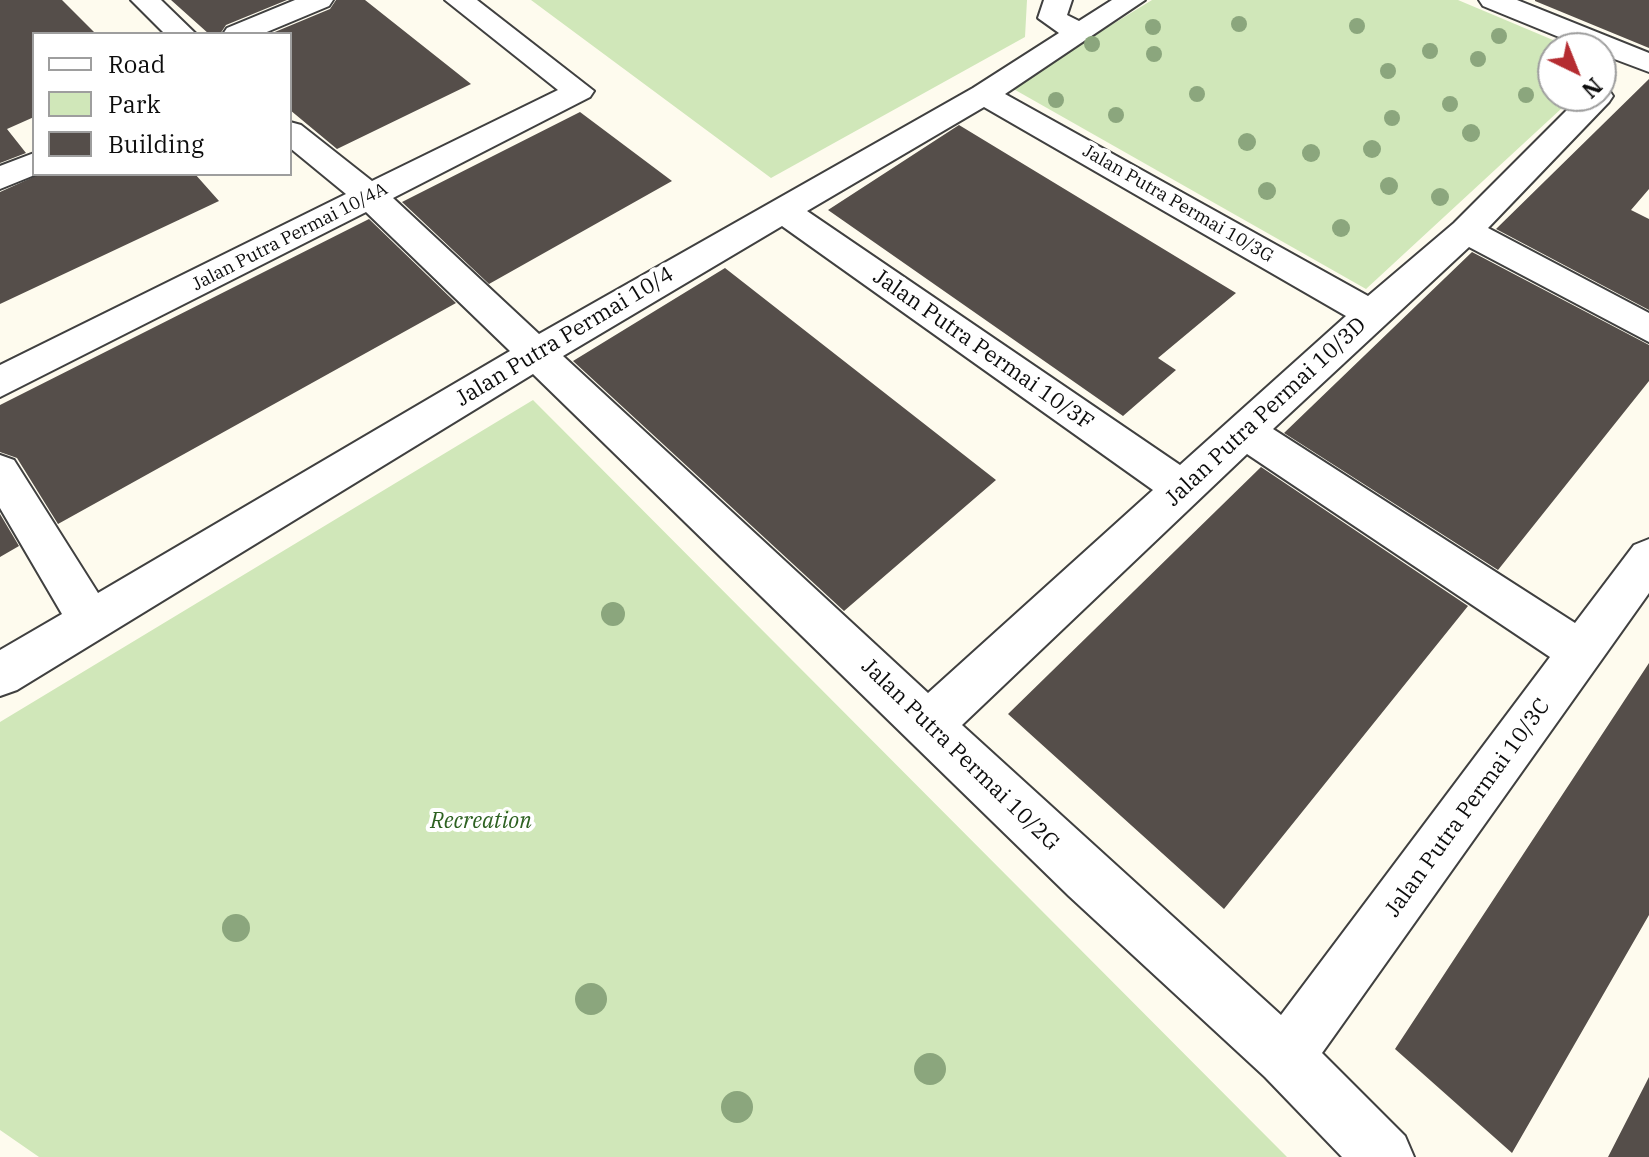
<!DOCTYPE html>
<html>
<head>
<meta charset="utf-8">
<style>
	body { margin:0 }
	#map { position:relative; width:1649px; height:1157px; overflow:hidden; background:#fefbee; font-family:"IBM Plex Serif",serif }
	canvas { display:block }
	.legend { position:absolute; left:32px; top:32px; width:260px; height:144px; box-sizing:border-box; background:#fff; border:2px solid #9e9e9e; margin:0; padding:10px 14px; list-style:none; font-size:24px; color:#0d0d0d }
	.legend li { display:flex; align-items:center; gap:16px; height:40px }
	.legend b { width:40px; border:2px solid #9e9e9e }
	.north { position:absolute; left:1537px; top:32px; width:80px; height:80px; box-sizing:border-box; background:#fff; border:2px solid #9e9e9e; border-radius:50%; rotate:137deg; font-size:22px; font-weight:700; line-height:32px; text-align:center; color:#0d0d0d }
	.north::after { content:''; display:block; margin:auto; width:28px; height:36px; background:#b52c31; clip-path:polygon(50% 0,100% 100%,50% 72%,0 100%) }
</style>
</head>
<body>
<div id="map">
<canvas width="1649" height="1157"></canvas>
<ul class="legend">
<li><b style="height:10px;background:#fff"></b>Road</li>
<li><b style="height:22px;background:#d0e7b9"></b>Park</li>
<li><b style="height:22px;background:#554e4a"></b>Building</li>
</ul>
<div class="north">N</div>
</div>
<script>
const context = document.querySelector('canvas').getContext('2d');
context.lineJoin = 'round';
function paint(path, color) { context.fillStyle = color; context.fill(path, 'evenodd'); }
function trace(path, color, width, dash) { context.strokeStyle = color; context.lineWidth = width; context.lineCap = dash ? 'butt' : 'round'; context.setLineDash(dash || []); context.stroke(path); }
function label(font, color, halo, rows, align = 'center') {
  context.font = font + ' "IBM Plex Serif",serif'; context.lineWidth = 8; context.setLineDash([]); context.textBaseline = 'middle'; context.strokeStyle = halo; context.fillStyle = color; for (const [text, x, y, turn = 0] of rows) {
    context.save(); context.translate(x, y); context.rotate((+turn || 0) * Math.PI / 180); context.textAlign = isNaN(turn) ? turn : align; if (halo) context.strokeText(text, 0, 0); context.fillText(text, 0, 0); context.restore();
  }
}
const green = new Path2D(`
	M 531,0 L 1027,0 L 1025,37 L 771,178 Z
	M 1152,0 L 1458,0 L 1572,48 L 1553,48 L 1553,96 L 1575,96 L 1366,289 L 1010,87 Z
	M 533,400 L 1287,1157 L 39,1157 L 0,1130 L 0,722 Z`);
const building = new Path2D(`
	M 0,0 L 62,0 L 96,34 L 34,34 L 34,117 L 7,129 L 26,153 L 0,163 Z
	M 171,0 L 287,0 L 226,25 L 220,34 L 209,34 Z
	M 336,0 L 365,0 L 471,84 L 337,149 L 290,110 L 290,34 L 270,34 L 330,9 Z
	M 1535,0 L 1649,0 L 1649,48 L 1535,1 Z
	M 1649,79 L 1649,189 L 1631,210 L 1649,219 L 1649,310 L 1496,229 Z
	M 580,112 L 672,181 L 489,284 L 402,202 Z
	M 959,125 L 1236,293 L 1158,358 L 1176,370 L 1123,416 L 828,210 Z
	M 40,174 L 195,174 L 219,201 L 0,304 L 0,192 Z
	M 369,219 L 456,303 L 58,524 L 17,458 L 0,452 L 0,405 Z
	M 1472,252 L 1649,345 L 1649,381 L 1498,570 L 1284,433 Z
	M 725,268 L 996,480 L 844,611 L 573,361 Z
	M 1261,467 L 1468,606 L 1224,909 L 1008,714 Z
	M 0,514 L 19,546 L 0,557 Z
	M 1649,663 L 1649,915 L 1512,1153 L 1395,1049 Z
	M 1649,1077 L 1649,1157 L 1608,1157 Z`);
const minor = new Path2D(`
	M 131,0 L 161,0 L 196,34 L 165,34 Z
	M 295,0 L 333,0 L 329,6 L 262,34 L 223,34 L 227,28 Z
	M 445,0 L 477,0 L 594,91 L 590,97 L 393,198 L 539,334 L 973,88 L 1059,33 L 1038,18 L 1044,0 L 1072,0 L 1067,15 L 1079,21 L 1112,0 L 1145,0 L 1005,94 L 1368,296 L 1454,223 L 1581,96 L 1601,96 L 1601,88 L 1609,90 L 1613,96 L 1609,102 L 1488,228 L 1649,313 L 1649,342 L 1469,247 L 1273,429 L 1575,623 L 1634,545 L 1649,539 L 1649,593 L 1322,1053 L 1405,1136 L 1414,1157 L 1342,1157 L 1265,1077 L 1069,896 L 533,374 L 17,690 L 0,696 L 0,650 L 62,614 L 0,508 L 0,455 L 14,460 L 98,593 L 510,351 L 366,212 L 0,397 L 0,365 L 346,194 L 290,148 L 290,122 L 301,125 L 372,181 L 558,90 ZM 984,107 L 1346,316 L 1180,465 L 807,211 ZM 782,226 L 1153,490 L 928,693 L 563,356 ZM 1247,454 L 1550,657 L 1281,1015 L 962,725 Z
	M 1479,0 L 1517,0 L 1649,53 L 1649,72 L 1601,54 L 1601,48 L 1586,48 L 1483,6 Z
	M 34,153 L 34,174 L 37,174 L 0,189 L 0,166 Z`);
const trees = [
	[1239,24,8],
	[1357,26,8],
	[1153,27,8],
	[1499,36,8],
	[1092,44,8],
	[1430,51,8],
	[1154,54,8],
	[1478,59,8],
	[1388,71,8],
	[1197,94,8],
	[1526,95,8],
	[1056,100,8],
	[1450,104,8],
	[1116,115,8],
	[1392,118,8],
	[1471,133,9],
	[1247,142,9],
	[1372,149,9],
	[1311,153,9],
	[1389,186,9],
	[1267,191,9],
	[1440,197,9],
	[1341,228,9],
	[613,614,12],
	[236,928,14],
	[591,999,16],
	[930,1069,16],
	[737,1107,16]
];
const farStreetnames = [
	["Jalan Putra Permai 10/3G",1178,204,30],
	["Jalan Putra Permai 10/4A",290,237,-27]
];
const streetNames = [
	["Jalan Putra Permai 10/4",565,337,-31],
	["Jalan Putra Permai 10/3F",983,350,35],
	["Jalan Putra Permai 10/3D",1266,412,-43],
	["Jalan Putra Permai 10/2G",960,755,44],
	["Jalan Putra Permai 10/3C",1468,808,-54]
];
const parkNames = [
	["Recreation",481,822]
];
paint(green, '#d0e7b9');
paint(building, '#554e4a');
trace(minor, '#404040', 4);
paint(minor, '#fff');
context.fillStyle = '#8ba67d';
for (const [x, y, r] of trees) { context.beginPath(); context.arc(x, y, r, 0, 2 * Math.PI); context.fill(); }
label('18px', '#0d0d0d', '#fff', farStreetnames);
label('22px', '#0d0d0d', '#fff', streetNames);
label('italic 22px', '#2d6121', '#fff', parkNames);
</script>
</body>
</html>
